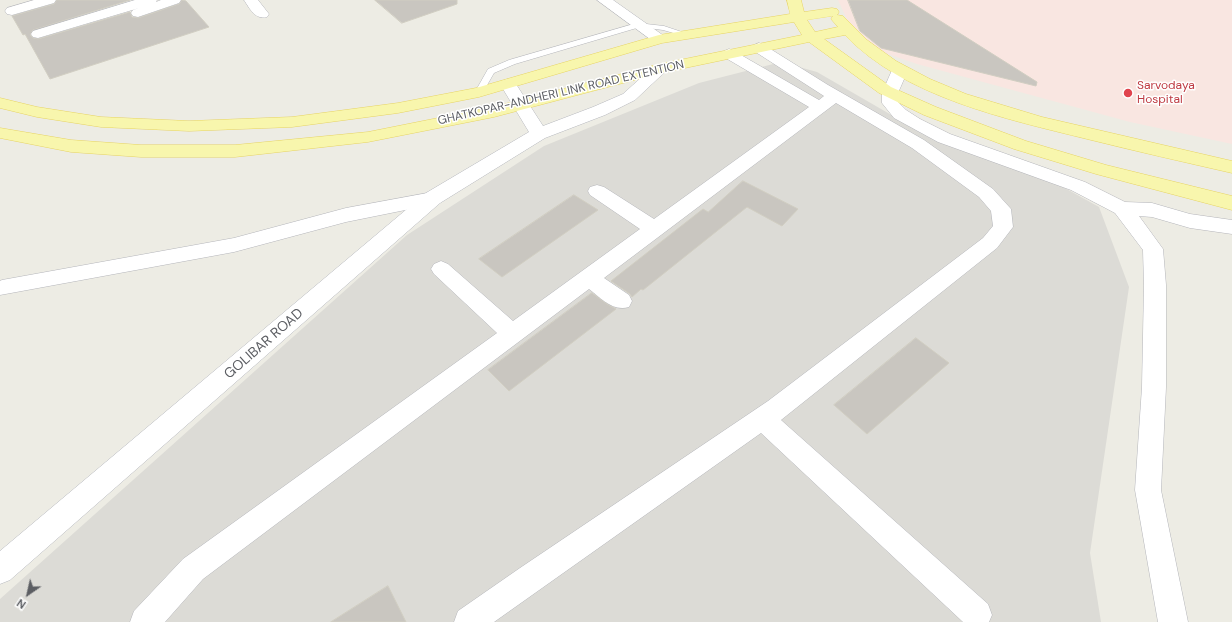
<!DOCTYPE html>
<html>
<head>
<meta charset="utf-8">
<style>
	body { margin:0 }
	#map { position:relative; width:1232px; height:622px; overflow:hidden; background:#edece4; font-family:"DM Sans",sans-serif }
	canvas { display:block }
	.north { position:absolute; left:8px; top:574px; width:40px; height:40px; -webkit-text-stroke:3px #fff; paint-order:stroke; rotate:214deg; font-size:11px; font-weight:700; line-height:16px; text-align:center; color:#5c5e63 }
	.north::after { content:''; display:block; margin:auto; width:14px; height:18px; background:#5c5e63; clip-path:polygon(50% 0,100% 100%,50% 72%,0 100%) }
</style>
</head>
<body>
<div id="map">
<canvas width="1232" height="622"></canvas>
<div class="north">N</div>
</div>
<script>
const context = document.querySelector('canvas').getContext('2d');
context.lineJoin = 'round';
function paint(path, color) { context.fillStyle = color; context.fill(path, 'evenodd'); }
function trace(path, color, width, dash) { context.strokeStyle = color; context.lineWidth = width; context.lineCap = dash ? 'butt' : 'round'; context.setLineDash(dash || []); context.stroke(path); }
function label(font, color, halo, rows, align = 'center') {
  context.font = font + ' "DM Sans",sans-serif'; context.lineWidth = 3; context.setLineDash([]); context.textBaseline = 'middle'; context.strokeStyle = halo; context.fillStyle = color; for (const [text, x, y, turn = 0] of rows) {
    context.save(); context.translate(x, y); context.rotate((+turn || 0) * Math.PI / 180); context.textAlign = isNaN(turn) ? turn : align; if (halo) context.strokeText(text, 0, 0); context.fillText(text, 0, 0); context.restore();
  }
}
const industrial = new Path2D(`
	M 781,62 L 817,72 L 926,135 L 1063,187 L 1099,207 L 1129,287 L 1090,553 L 1101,622 L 0,622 L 0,599 L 407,235 L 544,146 L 699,83 Z`);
const medical = new Path2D(`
	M 838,0 L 1232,0 L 1232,144 L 1130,122 L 917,64 L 879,51 L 851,28 Z`);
const building = new Path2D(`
	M 57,0 L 130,0 L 33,30 L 30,35 L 33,38 L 38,39 L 130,12 L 132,17 L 138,18 L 179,4 L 182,0 L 186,1 L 209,27 L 50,79 L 25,34 L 23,35 L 12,16 L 54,4 Z
	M 375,0 L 457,0 L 457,4 L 402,23 Z
	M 848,0 L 907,0 L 1037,82 L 1036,86 L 881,48 L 860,31 Z
	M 743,181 L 798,209 L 782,226 L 747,207 L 643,290 L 641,289 L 632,297 L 630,294 L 611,281 L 703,209 L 708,212 Z
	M 574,195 L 598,210 L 502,277 L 479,259 Z
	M 592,293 L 607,304 L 616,309 L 509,391 L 488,370 Z
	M 916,338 L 949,363 L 867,434 L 834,405 Z
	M 388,586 L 406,622 L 331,622 Z`);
const lane = new Path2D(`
	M 637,23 L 664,26 L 688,34 L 684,36 L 663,30 L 640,27 L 515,64 L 494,73 L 482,94 L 476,94 L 475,92 L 488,69 L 509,60 Z`);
const street = new Path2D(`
	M 34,0 L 56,0 L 54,3 L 12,15 L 7,14 L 5,11 L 7,8 Z
	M 135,0 L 157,0 L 156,2 L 161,0 L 181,0 L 179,3 L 138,17 L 133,16 L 131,13 L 133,10 L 139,8 L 38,38 L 33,37 L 31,34 L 33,31 Z
	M 244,0 L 258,0 L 269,14 L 267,17 C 255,20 250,9 244,0 Z
	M 597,0 L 613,0 L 664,36 L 666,39 L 664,42 L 659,43 L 654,42 Z
	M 759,43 L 764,45 L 828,85 L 924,140 L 993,189 L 1011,209 L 1013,227 L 997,248 L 781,420 L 988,604 L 992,615 L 989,622 L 963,622 L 761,433 L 494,622 L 454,622 L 458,611 L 520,568 L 768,401 L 983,238 L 993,226 L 991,211 L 979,197 L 912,148 L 836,103 L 604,278 L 629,295 L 632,301 L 629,307 C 613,312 601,298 589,289 L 203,579 L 165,622 L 130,622 L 134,611 L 183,559 L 497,333 L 434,274 L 431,269 L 434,264 L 441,261 L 448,264 L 513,321 L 640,229 L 590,195 L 588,191 L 590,187 L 597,185 L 604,187 L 654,219 L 809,107 L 724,57 L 721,54 L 724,51 L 729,49 L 734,51 L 819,100 L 824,96 L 754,51 L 751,48 L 754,45 Z
	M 900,65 L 906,67 L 908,70 L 898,93 L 898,102 L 906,110 L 920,119 L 950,134 L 1085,182 L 1125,202 L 1152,203 L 1190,214 L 1232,220 L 1232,234 L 1190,228 L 1152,217 L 1139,216 L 1163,249 L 1166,285 L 1166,387 L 1161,490 L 1188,622 L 1158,622 L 1135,490 L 1142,387 L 1144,285 L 1143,250 L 1115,213 L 1071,190 L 938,142 L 894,118 L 882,103 L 882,93 L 892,70 L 894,67 Z
	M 433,192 L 440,193 L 443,198 L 440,203 L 346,222 L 234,252 L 0,295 L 0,281 L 2,280 L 234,238 L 346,208 Z`);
const secondary = new Path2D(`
	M 660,64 L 666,66 L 668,69 L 635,100 L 605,115 L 545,138 L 440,203 L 10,580 L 0,584 L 0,551 L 426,193 L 529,132 L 500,84 L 502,81 L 508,79 L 514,81 L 543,126 L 593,107 L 623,94 L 654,66 Z`);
const primary = new Path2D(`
	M 787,0 L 801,0 L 804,12 L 832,8 L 837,9 L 839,12 L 837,15 L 843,16 L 867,40 L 896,61 L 930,79 L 966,94 L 1042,117 L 1232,161 L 1232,173 C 1184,162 1135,151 1087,139 C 1006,119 904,97 845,35 L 824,39 L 891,87 L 936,107 L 1026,141 L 1106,165 L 1232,196 L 1232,210 L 1096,174 L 1014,149 L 924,115 L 879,93 L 809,42 L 661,73 L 494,117 L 368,142 L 235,157 L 141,157 L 71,152 L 0,138 L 0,128 L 71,140 L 141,145 L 235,145 L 368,132 L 493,107 L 660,64 L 802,35 L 794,22 L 662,43 L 479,97 L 398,113 L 292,127 L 189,131 L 101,127 L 37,117 L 0,108 L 0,98 L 37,107 L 101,117 L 189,121 L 292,117 L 398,103 L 476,88 L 659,35 L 790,14 ZM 833,16 L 831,19 L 838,27 L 815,32 L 807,20 Z`);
const markers = [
	[1128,93,5,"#e0444e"]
];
const farHealthnames = [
	["Sarvodaya",1137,86],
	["Hospital",1137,100]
];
const farStreetnames = [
	["GHATKOPAR-ANDHERI LINK ROAD EXTENTION",561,93,-13]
];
const streetNames = [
	["GOLIBAR ROAD",264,344,-41]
];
paint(industrial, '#dcdbd6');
paint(medical, '#f9e6e1');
paint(building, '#c9c6c0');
trace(building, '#d1cec2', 1);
trace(lane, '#b4b5ba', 1);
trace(street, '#b4b5ba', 1);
trace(secondary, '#b5b7bd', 1);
trace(primary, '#e6d363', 1);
paint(lane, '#fff');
paint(street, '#fff');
paint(secondary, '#fff');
paint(primary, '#f8f6ad');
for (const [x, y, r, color] of markers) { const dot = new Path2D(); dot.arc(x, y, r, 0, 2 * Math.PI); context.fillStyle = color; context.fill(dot); trace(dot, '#fff', 1.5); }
label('12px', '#be3a42', '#fff', farHealthnames, 'left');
label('12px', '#5c5e63', '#fff', farStreetnames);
label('14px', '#5c5e63', '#fff', streetNames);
</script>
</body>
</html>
